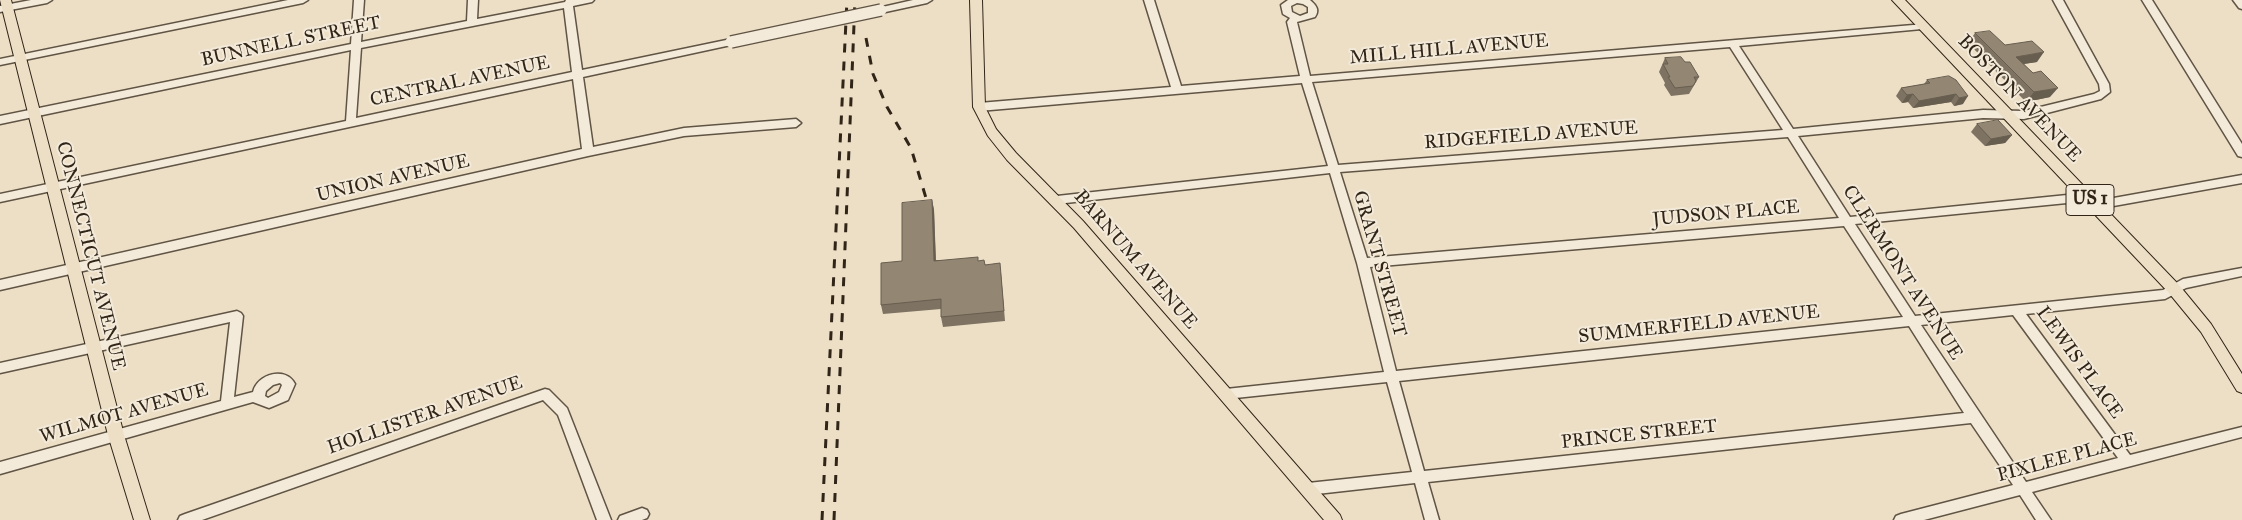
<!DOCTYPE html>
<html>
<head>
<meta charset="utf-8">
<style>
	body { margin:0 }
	canvas { display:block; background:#eddfc6 }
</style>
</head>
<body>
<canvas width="2242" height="520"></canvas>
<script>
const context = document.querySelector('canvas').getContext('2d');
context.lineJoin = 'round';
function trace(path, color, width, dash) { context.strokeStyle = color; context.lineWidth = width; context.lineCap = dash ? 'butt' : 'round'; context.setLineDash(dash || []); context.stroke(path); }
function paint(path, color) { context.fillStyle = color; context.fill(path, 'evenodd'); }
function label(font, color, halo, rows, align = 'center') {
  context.font = font + ' "IM FELL Great Primer",serif'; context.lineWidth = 4; context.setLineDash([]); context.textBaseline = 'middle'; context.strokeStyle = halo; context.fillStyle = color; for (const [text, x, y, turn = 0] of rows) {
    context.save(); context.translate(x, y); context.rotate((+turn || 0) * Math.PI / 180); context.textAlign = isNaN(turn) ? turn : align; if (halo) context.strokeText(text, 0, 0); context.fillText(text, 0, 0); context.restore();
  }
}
const minor = new Path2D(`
	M 31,0 L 52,0 L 47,3 L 0,12 L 0,6 Z
	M 288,0 L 308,0 L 303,3 L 0,65 L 0,59 Z
	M 354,0 L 364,0 L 361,42 L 467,21 L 468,0 L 478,0 L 477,19 L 565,2 L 566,0 L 594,0 L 592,2 L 573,6 L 582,70 L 731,39 L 734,40 L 736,42 L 731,45 L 583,77 L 593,147 L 684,128 L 796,119 L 801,123 L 796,127 L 684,136 L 588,156 L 0,290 L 0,280 L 582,149 L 573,79 L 0,202 L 0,194 L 346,121 L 351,50 L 0,124 L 0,116 L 351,44 ZM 564,8 L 572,72 L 356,118 L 361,48 Z
	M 913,0 L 932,0 L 927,3 L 881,13 L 876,10 L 878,8 Z
	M 1144,0 L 1154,0 L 1181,86 L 1300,76 L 1287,22 L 1290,18 L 1283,14 L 1281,5 L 1288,0 L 1310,0 C 1316,5 1320,10 1315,17 L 1297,22 L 1310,76 L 1925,24 L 1927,26 L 1922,29 L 1739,46 L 1793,129 L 1983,110 L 2024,111 L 2094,94 L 2100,91 L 2099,84 L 2053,0 L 2063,0 L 2109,84 L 2110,92 L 2101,99 L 2024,119 L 1983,118 L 1798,136 L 1850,217 L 2067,195 L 2108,199 L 2242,175 L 2242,183 L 2108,207 L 2067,203 L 1855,224 L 1915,316 L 2163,290 L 2183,279 L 2242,268 L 2242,276 L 2186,288 L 2165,299 L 2026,314 L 2130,455 L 2242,427 L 2242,437 L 2032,492 L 2051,520 L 2036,520 L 2020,495 L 1924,520 L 1894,520 L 1896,516 L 1901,514 L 2013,485 L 1971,423 L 1428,482 L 1439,520 L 1425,520 L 1415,483 L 1308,495 L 1303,493 L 1302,489 L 1303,485 L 1308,483 L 1412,472 L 1387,382 L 1226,399 L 1222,398 L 1220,394 L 1222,390 L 1226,389 L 1384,372 L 1357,263 L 1330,173 L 1057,204 L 1052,200 L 1057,196 L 1328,166 L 1302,83 L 979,111 L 974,107 L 979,103 L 1171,87 ZM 1297,3 L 1303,4 L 1308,7 L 1308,13 L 1300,16 L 1292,12 L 1291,6 ZM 1730,47 L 1783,130 L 1338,165 L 1312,82 ZM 1788,137 L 1839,218 L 1367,258 L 1340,172 ZM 1844,226 L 1903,317 L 1396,371 L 1370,267 ZM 2013,315 L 2118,458 L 2026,482 L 1921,325 ZM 1909,326 L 1964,413 L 1424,471 L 1399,381 Z
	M 2142,0 L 2152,0 L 2242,144 L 2242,157 L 2238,156 Z
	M 2233,0 L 2242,0 L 2242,9 L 2239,8 Z
	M 237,311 L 241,313 L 243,316 L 234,397 L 253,392 C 257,374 286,366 295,384 L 288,400 L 269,408 L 253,402 L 0,474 L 0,462 L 221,401 L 230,322 L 0,373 L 0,363 ZM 280,383 L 282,385 L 279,392 L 268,398 L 265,396 L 266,391 L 273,385 Z
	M 545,389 L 549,390 L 567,408 L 611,520 L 597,520 L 558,415 L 543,400 L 202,520 L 178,520 L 180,516 L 185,514 Z
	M 642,508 L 647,510 L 649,514 L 647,518 L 642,520 L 618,520 L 620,516 Z`);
const major = new Path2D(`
	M 0,0 L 11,0 L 124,435 L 150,520 L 134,520 L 108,435 Z
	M 970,0 L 982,0 L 985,107 L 996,129 L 1016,153 L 1083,221 L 1340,515 L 1342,520 L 1324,520 L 1074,228 L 1007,160 L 988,136 L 973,107 Z
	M 1892,0 L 1905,0 L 2179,285 L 2211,324 L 2242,374 L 2242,393 L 2237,391 L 2201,332 L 2169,293 Z`);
const rail = new Path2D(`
	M 866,38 L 873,74 L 887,107 L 911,148 L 926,198
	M 822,520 L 847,0
	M 834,520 L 855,0`);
const minorBridge = new Path2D(`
	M 731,42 L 881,10`);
const wall = new Path2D(`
	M 1975,33 L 2005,45 L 2037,62 L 2024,64 L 2050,97 L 2026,102 L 1968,43 Z
	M 1665,58 L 1685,62 L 1699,77 L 1689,94 L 1671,96 L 1664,85 L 1665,83 L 1659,72 Z
	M 1927,80 L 1956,80 L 1963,104 L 1954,106 L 1951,102 L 1913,108 L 1908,102 L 1902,103 L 1896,96 L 1901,88 L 1924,84 Z
	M 1977,124 L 2012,135 L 2005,143 L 1985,146 L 1971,132 Z
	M 932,200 L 934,210 L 936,260 L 979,261 L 1001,273 L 1005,321 L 943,327 L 941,317 L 941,309 L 883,314 L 881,305 Z`);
const shadedWall = new Path2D(`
	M 2044,52 L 2037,62 L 2009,66 L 2016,57 Z
	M 2058,88 L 2050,97 L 2026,102 L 2034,92 Z
	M 1913,94 L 1908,102 L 1902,103 L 1907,95 Z
	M 1956,94 L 1951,102 L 1913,108 L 1919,101 Z
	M 1968,96 L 1963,104 L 1954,106 L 1959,98 Z
	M 2012,135 L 2005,143 L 1985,146 L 1991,139 Z
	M 932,200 L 934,210 L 936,270 L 934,261 Z`);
const building = new Path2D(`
	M 1990,31 L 2005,45 L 2032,41 L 2044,52 L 2016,57 L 2033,73 L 2041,71 L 2058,88 L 2034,92 L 1975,33 Z
	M 1681,57 L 1685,62 L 1690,62 L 1699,77 L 1694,77 L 1696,81 L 1693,86 L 1675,88 L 1668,77 L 1670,77 L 1663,64 L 1668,64 L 1665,58 Z
	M 1949,76 L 1956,80 L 1968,96 L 1959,98 L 1956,94 L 1919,101 L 1913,94 L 1907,95 L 1901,88 L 1930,83 L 1927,80 Z
	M 1998,120 L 2012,135 L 1991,139 L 1977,124 Z
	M 932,200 L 934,261 L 978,257 L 978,261 L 984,260 L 985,265 L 1000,263 L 1004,311 L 941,317 L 941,299 L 881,305 L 881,263 L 902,261 L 902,203 Z`);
const shields = [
	[2090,200,48]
];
const shieldNames = [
	["US 1",2090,200]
];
const streetNames = [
	["BUNNELL STREET",291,42,-12],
	["MILL HILL AVENUE",1449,50,-5],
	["CENTRAL AVENUE",460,82,-12],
	["BOSTON AVENUE",2019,99,46],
	["RIDGEFIELD AVENUE",1531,136,-4],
	["UNION AVENUE",393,179,-13],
	["JUDSON PLACE",1726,214,-5],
	["CONNECTICUT AVENUE",90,256,76],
	["BARNUM AVENUE",1135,260,49],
	["GRANT STREET",1379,264,74],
	["CLERMONT AVENUE",1902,273,57],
	["SUMMERFIELD AVENUE",1699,325,-6],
	["LEWIS PLACE",2079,363,54],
	["WILMOT AVENUE",124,414,-16],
	["HOLLISTER AVENUE",425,416,-19],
	["PRINCE STREET",1639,435,-6],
	["PIXLEE PLACE",2067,458,-15]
];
trace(minor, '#605444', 3);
trace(major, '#312518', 2);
paint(minor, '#f3eada');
paint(major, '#eddfc6');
trace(rail, '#312518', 3, [9, 9]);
trace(minorBridge, '#605444', 14, []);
trace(minorBridge, '#f3eada', 11);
paint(wall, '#7e7362');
paint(shadedWall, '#675e50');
paint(building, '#938672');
trace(building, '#675e50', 1);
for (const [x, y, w] of shields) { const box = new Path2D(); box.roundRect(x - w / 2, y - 15.5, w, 31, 4); context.fillStyle = '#f3eada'; context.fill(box); trace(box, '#312518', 1); }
label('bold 18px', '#312518', null, shieldNames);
label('19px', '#312518', '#f3eada', streetNames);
</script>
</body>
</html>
